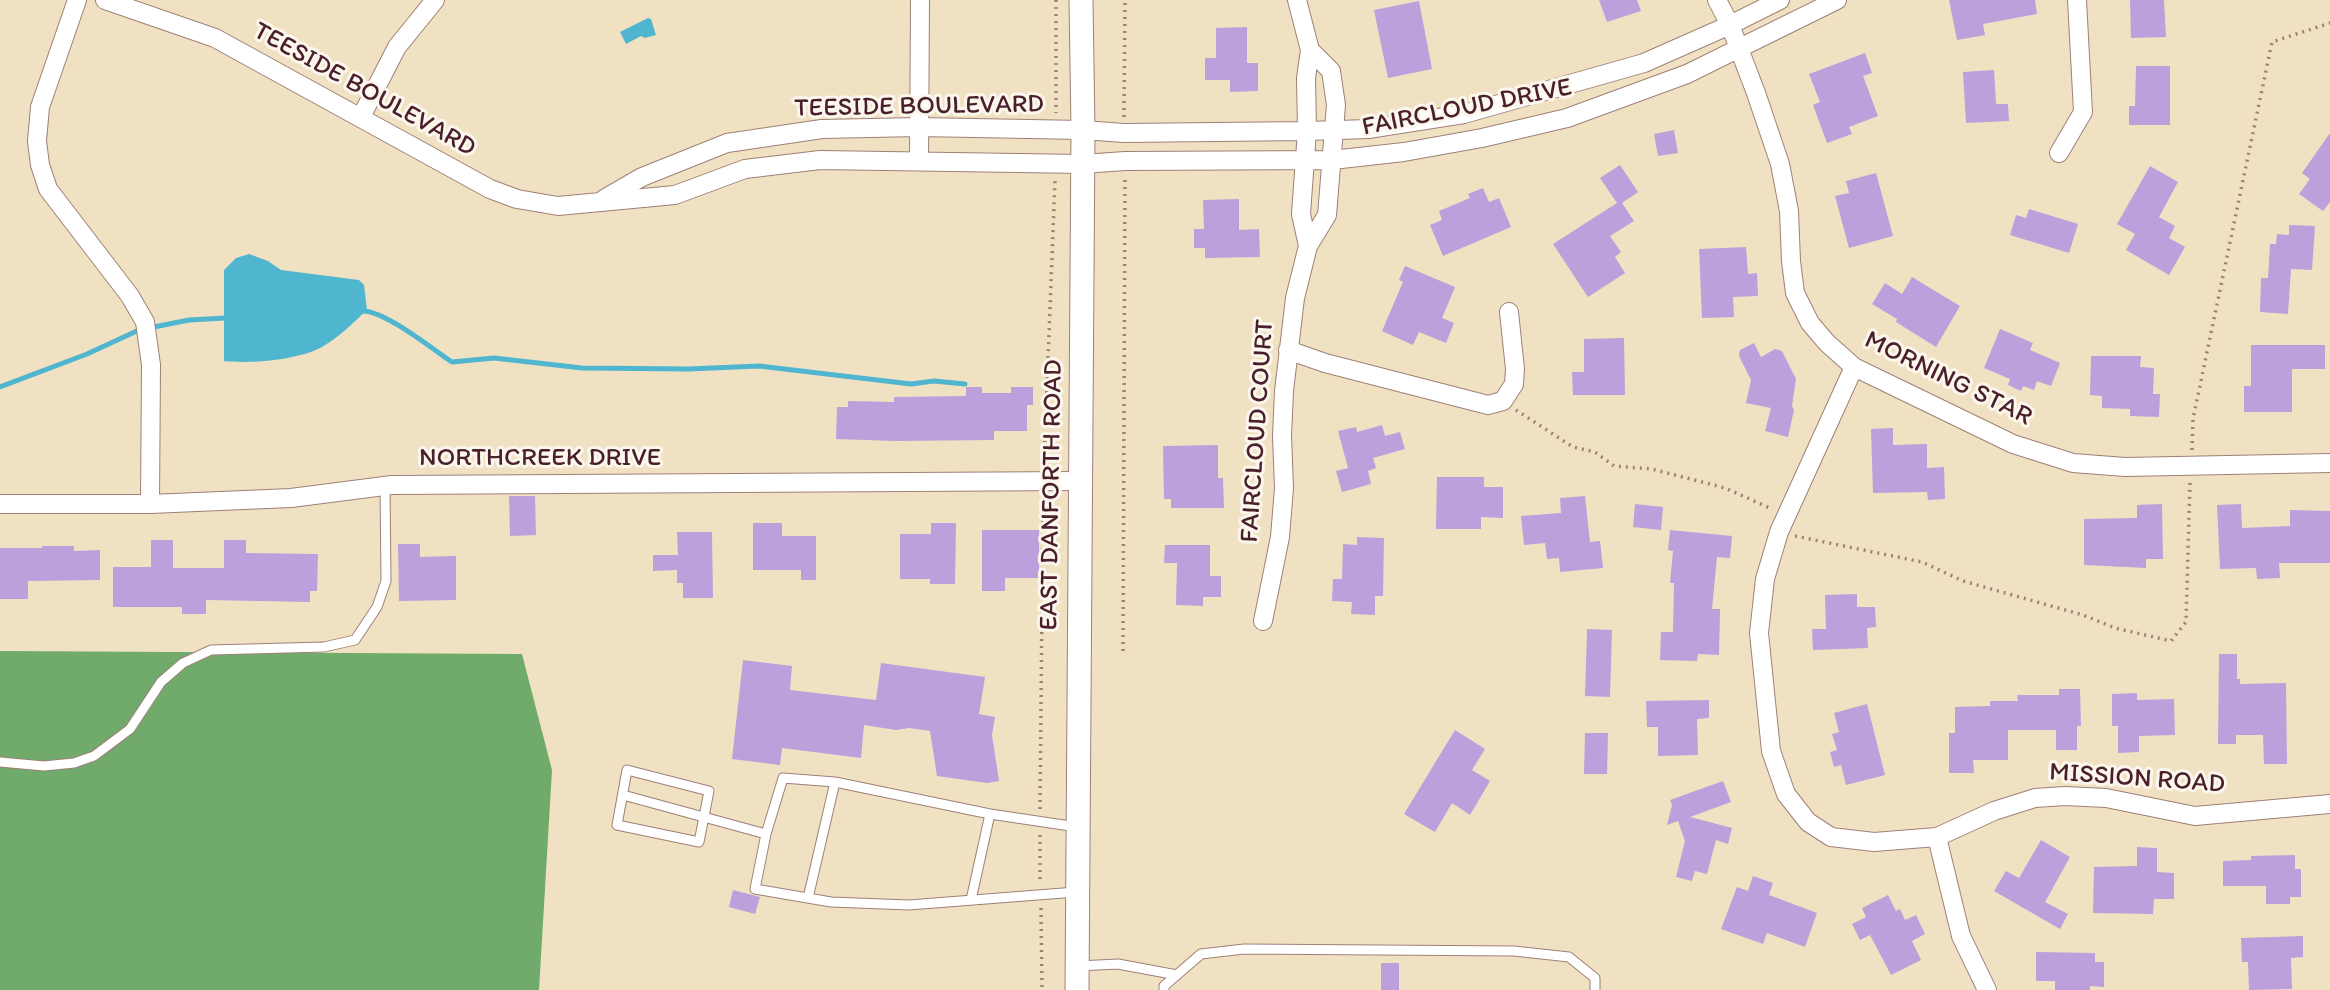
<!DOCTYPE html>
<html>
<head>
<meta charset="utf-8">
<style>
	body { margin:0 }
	canvas { display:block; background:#f1e1c3 }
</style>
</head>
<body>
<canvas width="2330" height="990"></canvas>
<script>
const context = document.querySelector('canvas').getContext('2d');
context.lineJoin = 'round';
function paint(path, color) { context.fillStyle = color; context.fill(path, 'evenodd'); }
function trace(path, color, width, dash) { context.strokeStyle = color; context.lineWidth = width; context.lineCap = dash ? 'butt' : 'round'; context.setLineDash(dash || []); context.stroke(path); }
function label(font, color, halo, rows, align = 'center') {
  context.font = font + ' Itim,sans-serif'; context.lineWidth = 6; context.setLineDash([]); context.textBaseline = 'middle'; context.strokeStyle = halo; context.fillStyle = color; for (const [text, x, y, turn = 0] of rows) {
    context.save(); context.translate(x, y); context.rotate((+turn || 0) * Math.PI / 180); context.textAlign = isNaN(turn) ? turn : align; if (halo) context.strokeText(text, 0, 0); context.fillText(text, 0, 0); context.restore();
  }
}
const forest = new Path2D(`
	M 0,651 L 522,654 L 552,770 L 539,990 L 0,990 Z`);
const water = new Path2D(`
	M 648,18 L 651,19 L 656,35 L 645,38 L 641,36 L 626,44 L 620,32 Z
	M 249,254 L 268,261 L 281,270 L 359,280 L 364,285 L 367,310 C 354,322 340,336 325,345 C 303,360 250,364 224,361 L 224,270 L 236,258 Z`);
const stream = new Path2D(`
	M 362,311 C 384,310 432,349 452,362 L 494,358 L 582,368 L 689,369 L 759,366 L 911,384 L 934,381 L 965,384
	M 0,387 L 87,354 L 139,330 L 189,320 L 226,318`);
const building = new Path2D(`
	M 1599,0 L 1637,0 L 1641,11 L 1607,22 Z
	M 1949,0 L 2035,0 L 2037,14 L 1983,24 L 1985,35 L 1957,40 Z
	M 2130,0 L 2164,0 L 2166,37 L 2131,38 Z
	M 1419,1 L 1432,69 L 1388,78 L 1374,10 Z
	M 1247,27 L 1247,63 L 1258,63 L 1258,91 L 1230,92 L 1230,80 L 1205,80 L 1205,58 L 1216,58 L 1216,28 Z
	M 1865,53 L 1872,73 L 1863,76 L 1878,116 L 1849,127 L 1852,134 L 1827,143 L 1813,105 L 1820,102 L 1809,74 Z
	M 2136,66 L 2170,66 L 2170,125 L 2129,125 L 2129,106 L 2135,106 Z
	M 1994,70 L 1996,104 L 2008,104 L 2009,121 L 1966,123 L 1963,72 Z
	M 1674,130 L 1678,153 L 1658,156 L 1654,134 Z
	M 2330,133 L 2330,202 L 2323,211 L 2299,194 L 2310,179 L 2302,173 Z
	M 1620,165 L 1638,192 L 1622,203 L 1634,221 L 1610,236 L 1621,252 L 1615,257 L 1625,273 L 1588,297 L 1553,244 L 1617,203 L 1600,178 Z
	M 2150,166 L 2178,182 L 2159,217 L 2175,226 L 2169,238 L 2185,247 L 2169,275 L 2126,250 L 2135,234 L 2117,224 Z
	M 1876,173 L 1893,236 L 1849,248 L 1835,196 L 1849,193 L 1846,181 Z
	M 1483,188 L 1489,202 L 1499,198 L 1511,227 L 1443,256 L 1430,225 L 1442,220 L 1439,211 L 1470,198 L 1468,194 Z
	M 1239,199 L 1239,230 L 1259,229 L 1260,257 L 1205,258 L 1205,248 L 1194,248 L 1194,229 L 1204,229 L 1203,200 Z
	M 2029,209 L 2078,224 L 2069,253 L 2010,235 L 2016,215 L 2026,218 Z
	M 2289,225 L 2315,226 L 2312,270 L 2291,269 L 2288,314 L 2260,312 L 2261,278 L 2268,278 L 2270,244 L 2276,244 L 2277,234 L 2289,235 Z
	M 1746,247 L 1748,274 L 1757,273 L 1758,296 L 1733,297 L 1734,317 L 1702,318 L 1699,249 Z
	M 1405,266 L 1455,287 L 1442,318 L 1454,323 L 1446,343 L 1419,332 L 1413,345 L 1382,331 L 1403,282 L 1399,280 Z
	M 1912,277 L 1960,306 L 1936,347 L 1896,322 L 1897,319 L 1872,304 L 1885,283 L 1902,294 Z
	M 2000,329 L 2033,343 L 2030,350 L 2060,363 L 2051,386 L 2037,381 L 2034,390 L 2023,386 L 2021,391 L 2008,385 L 2010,379 L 1984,368 Z
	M 1624,338 L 1625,395 L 1573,395 L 1572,372 L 1584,372 L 1584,339 Z
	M 1754,343 L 1761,357 L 1775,349 L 1782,351 L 1796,379 L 1792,406 L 1794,410 L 1788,437 L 1765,431 L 1771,408 L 1746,403 L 1751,380 L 1739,356 L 1740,350 Z
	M 2251,345 L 2325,345 L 2325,369 L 2292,369 L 2292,412 L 2244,412 L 2244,386 L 2251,386 Z
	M 2091,356 L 2141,356 L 2140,367 L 2154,368 L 2153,394 L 2160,394 L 2159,417 L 2130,416 L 2130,409 L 2102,408 L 2102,396 L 2090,395 Z
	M 966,387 L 982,387 L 982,393 L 1011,393 L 1011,387 L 1033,387 L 1033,405 L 1027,405 L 1027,431 L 994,431 L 994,440 L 895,441 L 836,439 L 837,407 L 848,407 L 848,401 L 894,402 L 894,397 L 966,396 Z
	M 1382,425 L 1385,436 L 1400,432 L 1405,449 L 1373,458 L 1376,468 L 1368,471 L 1371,484 L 1342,492 L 1336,471 L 1348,468 L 1338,431 L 1356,427 L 1357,432 Z
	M 1893,428 L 1893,445 L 1927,444 L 1927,468 L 1944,467 L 1945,499 L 1928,500 L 1927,492 L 1873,493 L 1871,429 Z
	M 1218,445 L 1218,478 L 1223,478 L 1224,508 L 1171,508 L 1171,499 L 1164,499 L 1163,446 Z
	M 1437,477 L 1484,477 L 1484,487 L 1503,487 L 1503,518 L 1481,517 L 1481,529 L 1436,529 Z
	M 509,496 L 535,496 L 536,535 L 510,536 Z
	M 1585,496 L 1590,542 L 1600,541 L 1603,568 L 1560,572 L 1559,558 L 1547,559 L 1545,543 L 1524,545 L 1521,516 L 1561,513 L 1560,498 Z
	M 1635,504 L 1663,507 L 1661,530 L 1633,527 Z
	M 2162,504 L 2163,559 L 2146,559 L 2146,568 L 2084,565 L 2084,519 L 2137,518 L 2137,505 Z
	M 2241,504 L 2242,528 L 2290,526 L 2290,510 L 2330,511 L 2330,563 L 2279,563 L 2280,578 L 2257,579 L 2256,568 L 2220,569 L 2217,505 Z
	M 753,523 L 782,523 L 782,536 L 816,536 L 816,580 L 801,580 L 801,570 L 753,570 Z
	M 931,523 L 956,523 L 955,584 L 930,584 L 930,579 L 900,579 L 900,534 L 931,534 Z
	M 982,530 L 1039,530 L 1039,578 L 1005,578 L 1005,591 L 982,591 Z
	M 1670,530 L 1732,536 L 1730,558 L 1717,557 L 1712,609 L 1720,609 L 1719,655 L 1698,654 L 1697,661 L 1660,660 L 1661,632 L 1673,632 L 1674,583 L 1670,583 L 1673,551 L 1668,550 Z
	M 677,532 L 712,532 L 713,598 L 683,598 L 683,583 L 677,583 L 677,570 L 653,571 L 653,555 L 678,555 Z
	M 1357,537 L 1384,538 L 1383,596 L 1375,596 L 1375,615 L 1351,614 L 1352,602 L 1332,601 L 1333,579 L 1342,579 L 1343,544 L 1357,545 Z
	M 151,540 L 173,540 L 173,568 L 224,568 L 224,540 L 246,540 L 246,553 L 318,554 L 317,591 L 310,591 L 310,602 L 206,600 L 206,614 L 182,614 L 182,607 L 113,607 L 113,567 L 151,567 Z
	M 398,544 L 420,544 L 420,557 L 456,556 L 456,600 L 399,601 Z
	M 1165,545 L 1210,545 L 1210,576 L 1221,576 L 1221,597 L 1203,597 L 1203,606 L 1176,605 L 1177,563 L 1164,563 Z
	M 42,546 L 74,546 L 74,551 L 100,550 L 100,580 L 28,581 L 28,599 L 0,599 L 0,548 L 42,548 Z
	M 1857,594 L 1857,607 L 1875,607 L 1876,627 L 1867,628 L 1868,648 L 1813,650 L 1812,629 L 1826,629 L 1825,595 Z
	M 1587,629 L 1612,630 L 1610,697 L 1585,696 Z
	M 2219,654 L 2237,654 L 2237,679 L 2240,679 L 2240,684 L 2286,683 L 2287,764 L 2264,764 L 2263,735 L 2236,735 L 2236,744 L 2218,744 Z
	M 743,660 L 792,666 L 790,690 L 876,700 L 881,663 L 985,677 L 979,714 L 995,717 L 992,735 L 999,781 L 987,783 L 937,776 L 930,731 L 909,728 L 896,730 L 864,725 L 861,758 L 782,748 L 780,765 L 732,759 Z
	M 2059,689 L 2080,689 L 2081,726 L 2077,726 L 2077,750 L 2056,750 L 2056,730 L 2008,730 L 2008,760 L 1973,760 L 1974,773 L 1949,773 L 1949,733 L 1955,733 L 1955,707 L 1990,706 L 1990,701 L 2018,701 L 2017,695 L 2059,695 Z
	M 2137,693 L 2137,700 L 2174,699 L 2175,735 L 2139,736 L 2139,752 L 2118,753 L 2118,726 L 2112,726 L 2112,694 Z
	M 1709,700 L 1709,718 L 1697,719 L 1698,755 L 1658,756 L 1658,727 L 1647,727 L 1646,701 Z
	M 1867,704 L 1885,775 L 1846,785 L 1841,765 L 1834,767 L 1830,752 L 1837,750 L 1832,734 L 1839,732 L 1834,713 Z
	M 1455,730 L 1485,749 L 1472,770 L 1490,781 L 1470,815 L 1452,803 L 1435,832 L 1404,814 Z
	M 1585,733 L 1608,733 L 1607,774 L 1584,774 Z
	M 1723,781 L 1731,802 L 1690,817 L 1732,828 L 1728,844 L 1716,840 L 1707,874 L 1695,871 L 1692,881 L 1676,877 L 1685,841 L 1678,821 L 1667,825 L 1672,805 L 1670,800 Z
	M 2041,840 L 2070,857 L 2045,902 L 2068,914 L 2060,929 L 1994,891 L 2006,871 L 2019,878 Z
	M 2137,847 L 2157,848 L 2157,872 L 2174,873 L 2174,899 L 2154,899 L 2153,914 L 2093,913 L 2094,867 L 2137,866 Z
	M 2295,855 L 2295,869 L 2301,869 L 2301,897 L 2290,897 L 2290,904 L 2266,904 L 2266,886 L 2223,886 L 2223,861 L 2251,860 L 2251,856 Z
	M 1753,876 L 1773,883 L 1769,895 L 1817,913 L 1805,947 L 1767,933 L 1763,944 L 1721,929 L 1737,887 L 1748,891 Z
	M 733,890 L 760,897 L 755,914 L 729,907 Z
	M 1888,895 L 1896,911 L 1900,909 L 1905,920 L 1916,915 L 1925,934 L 1912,941 L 1921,960 L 1891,975 L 1870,935 L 1860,940 L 1852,924 L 1866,917 L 1862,908 Z
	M 2303,936 L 2303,957 L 2291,958 L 2292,989 L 2249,990 L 2248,962 L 2242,962 L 2241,938 Z
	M 2036,952 L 2095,953 L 2095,962 L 2104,962 L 2104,987 L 2090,986 L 2090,990 L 2055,990 L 2055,981 L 2036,981 Z
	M 1381,963 L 1399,963 L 1399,990 L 1381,990 Z`);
const path = new Path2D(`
	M 1056,0 L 1056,113
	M 1124,117 L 1125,0
	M 1516,410 L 1573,447 L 1595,452 L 1614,466 L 1652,469 L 1725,488 L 1772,509
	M 2192,450 L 2193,419 L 2272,42 L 2330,23
	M 1044,463 L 1055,180
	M 1795,536 L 1922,562 L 1963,581 L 2083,615 L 2115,628 L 2171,641 L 2186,622 L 2190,482
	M 1123,651 L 1125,177
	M 1040,809 L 1043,499
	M 1040,835 L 1040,883
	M 1041,908 L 1042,990`);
const service = new Path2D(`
	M 0,762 L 44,766 L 74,763 L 94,756 L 130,729 L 161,682 L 183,663 L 211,650 L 324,647 L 355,640 L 377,607 L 386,581 L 385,486
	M 627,770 L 709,791 L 699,842 L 617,825 Z
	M 623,795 L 766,834 L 783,778 L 835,782 L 990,814 L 1077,827
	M 766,834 L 755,889 L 831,902 L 909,905 L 1076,892
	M 808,898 L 835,782
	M 971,900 L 990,814
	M 1078,966 L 1118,964 L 1177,975
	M 1164,990 L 1164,986 L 1201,954 L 1244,949 L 1514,951 L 1569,957 L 1595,978 L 1595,990`);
const minor = new Path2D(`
	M 77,0 L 40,107 L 37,141 L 40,165 L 48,189 L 130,296 L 145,322 L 151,365 L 150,504
	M 105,0 L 215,38 L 490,189 L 517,199 L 558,206 L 675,195 L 745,169 L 820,160 L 1083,164 L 1125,161 L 1332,160 L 1404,152 L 1482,138 L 1567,118 L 1687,74 L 1837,0
	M 1297,0 L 1310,50 L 1306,78 L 1307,131 L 1301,214 L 1308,246
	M 1717,0 L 1730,25 L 1756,93 L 1780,164 L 1789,211 L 1791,261 L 1795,293 L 1810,323 L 1827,343 L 1854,367 L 2013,444 L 2073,463 L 2125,467 L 2330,463
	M 361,117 L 397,47 L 435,0
	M 2059,153 L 2083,112 L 2077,0
	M 919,161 L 920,0
	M 604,199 L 642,177 L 727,143 L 822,129 L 919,127 L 1083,130 L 1124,133 L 1307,131 L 1368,129 L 1464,114 L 1644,63 L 1730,25 L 1780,0
	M 1288,350 L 1325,363 L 1488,405 L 1503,401 L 1514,384 L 1515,369 L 1509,312
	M 1854,367 L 1779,532 L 1765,579 L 1759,633 L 1771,751 L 1786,794 L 1808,822 L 1831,837 L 1874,842 L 1937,837 L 1994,811 L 2035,798 L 2065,796 L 2106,798 L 2195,816 L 2330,804
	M 0,504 L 150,504 L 291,498 L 392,485 L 1080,481
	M 1263,621 L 1280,537 L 1284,488 L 1282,436 L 1284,391 L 1295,298 L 1308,246 L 1327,215 L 1336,105 L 1331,71 L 1310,50
	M 1937,837 L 1961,936 L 1987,990`);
const tertiary = new Path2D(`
	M 1077,990 L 1083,130 L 1081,0`);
const streetNames = [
	["TEESIDE BOULEVARD",364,90,29],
	["TEESIDE BOULEVARD",919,107,-1],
	["FAIRCLOUD DRIVE",1467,108,-11],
	["MORNING STAR",1948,379,26],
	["FAIRCLOUD COURT",1258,431,-86],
	["NORTHCREEK DRIVE",540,458],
	["EAST DANFORTH ROAD",1052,495,-89],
	["MISSION ROAD",2137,779,4]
];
paint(forest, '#70ab6b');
paint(water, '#50b6cf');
trace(stream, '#50b6cf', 5);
paint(building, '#bc9fdb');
trace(service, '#9e8077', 11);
trace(minor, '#9e8077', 20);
trace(tertiary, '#9e8077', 25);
trace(path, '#9e8077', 3.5, [2, 5]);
trace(service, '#fff', 9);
trace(minor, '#fff', 18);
trace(tertiary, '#fff', 23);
label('26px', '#4a1f2b', '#fbf7ec', streetNames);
</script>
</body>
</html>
